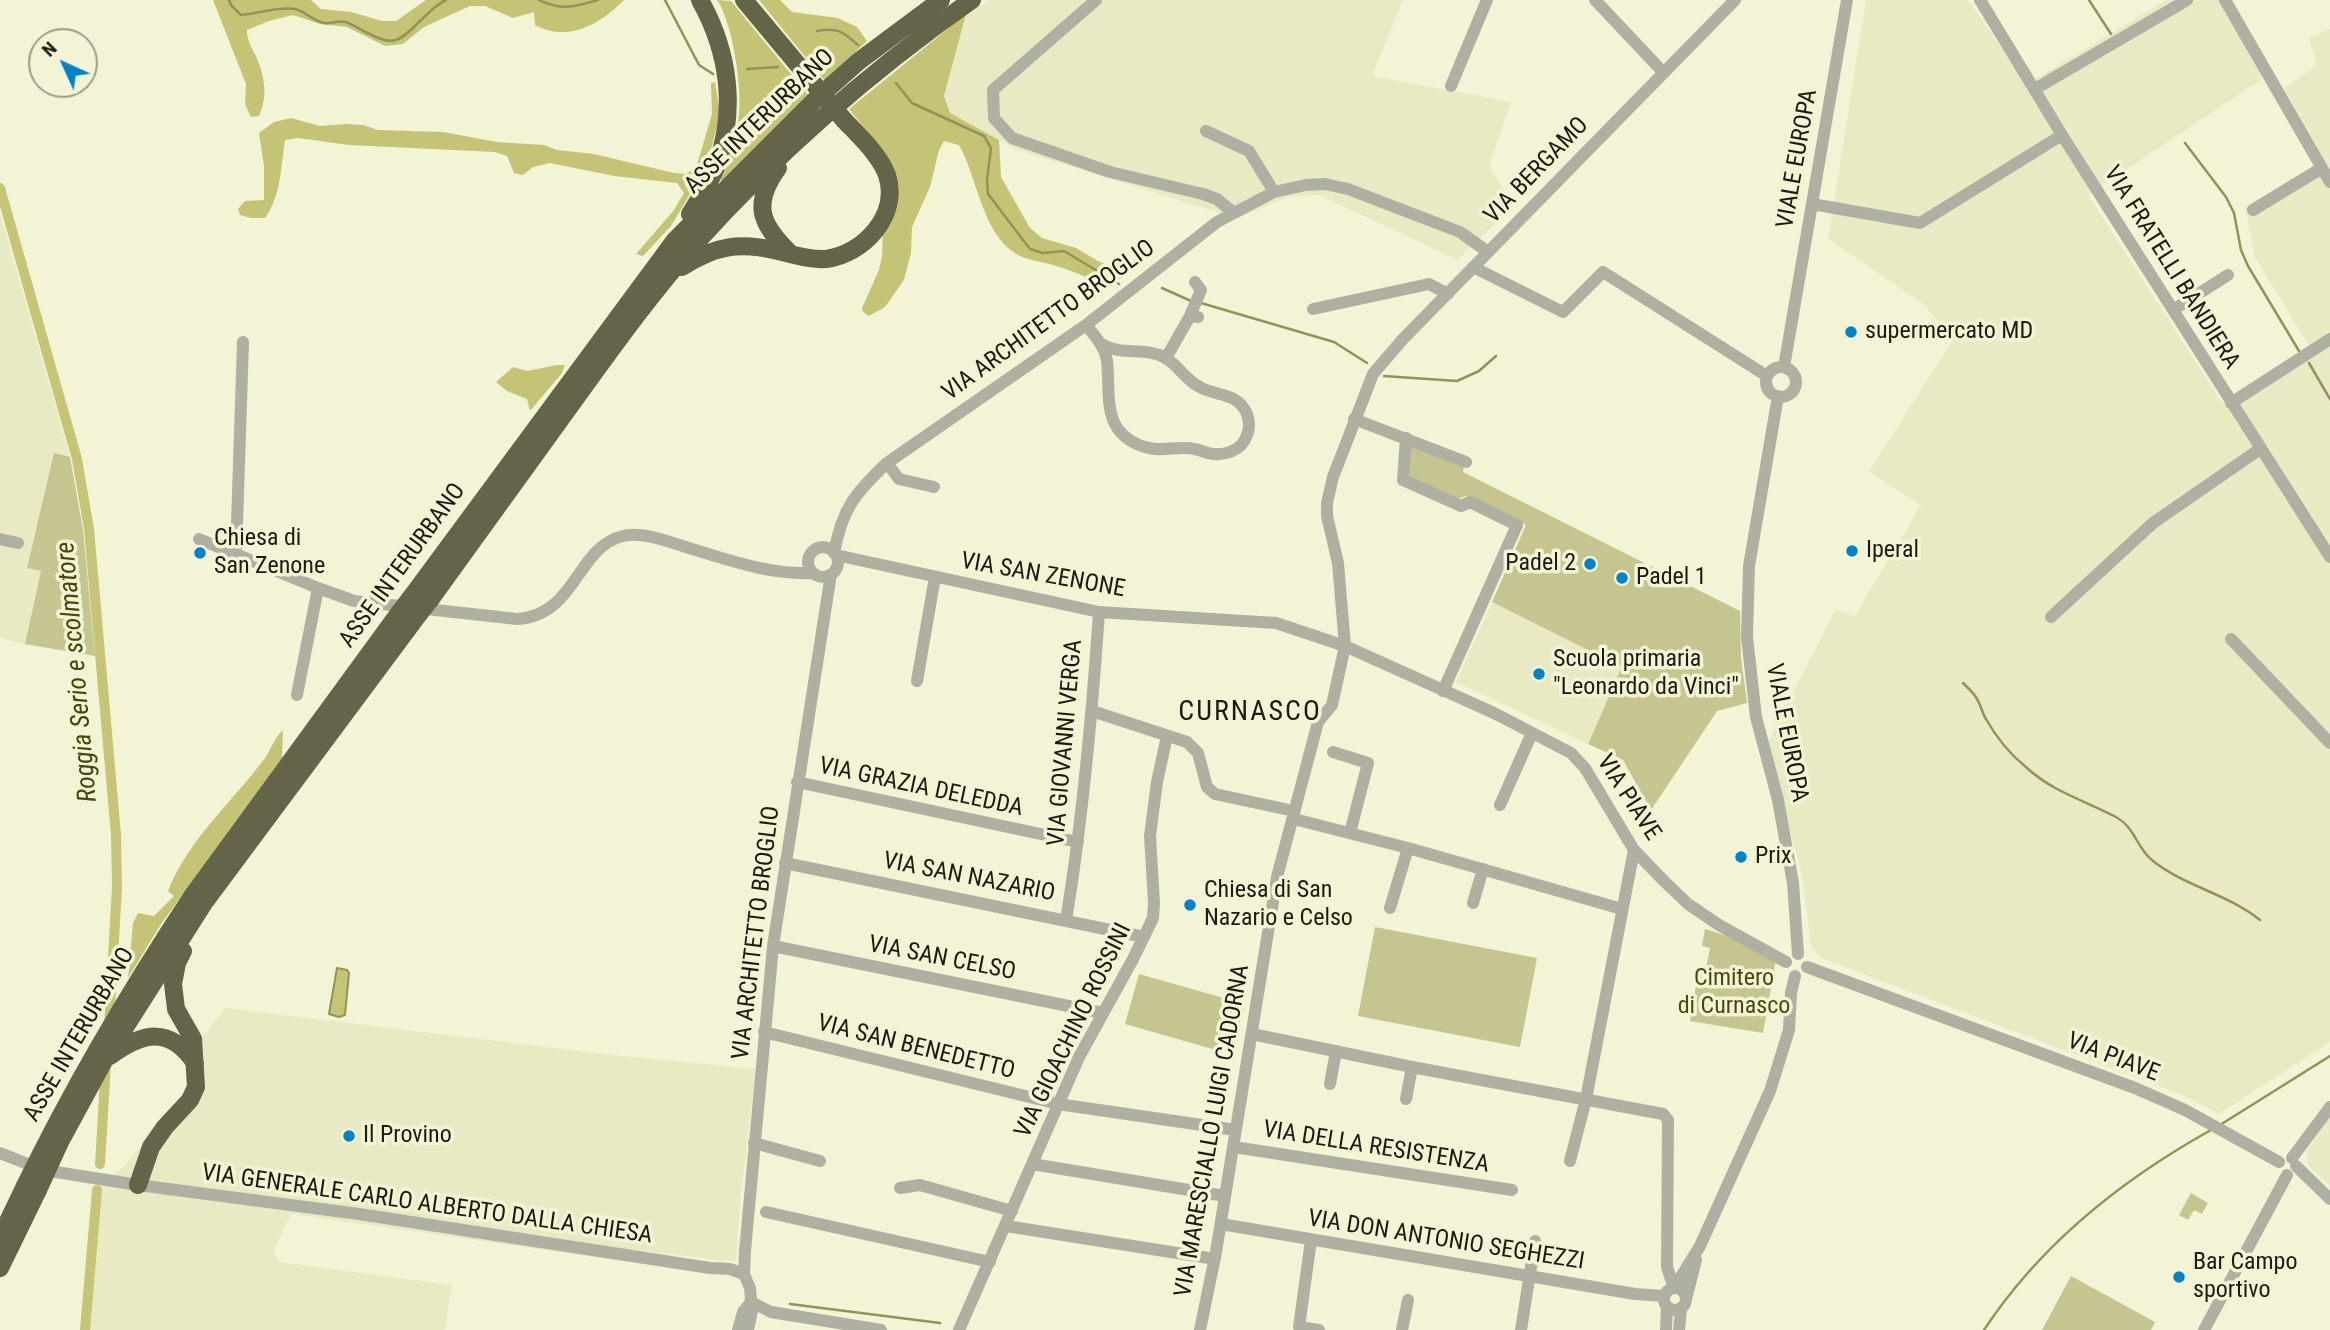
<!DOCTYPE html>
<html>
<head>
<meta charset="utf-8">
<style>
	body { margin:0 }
	#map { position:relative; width:2330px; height:1330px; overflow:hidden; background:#f3f4d5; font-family:"Roboto Condensed",sans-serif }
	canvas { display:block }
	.north { position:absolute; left:28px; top:28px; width:70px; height:70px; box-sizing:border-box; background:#f3f4d5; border:2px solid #9d9e86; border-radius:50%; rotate:315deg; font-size:19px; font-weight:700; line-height:28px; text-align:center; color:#1b1c10 }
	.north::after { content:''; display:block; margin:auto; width:24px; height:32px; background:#0082ca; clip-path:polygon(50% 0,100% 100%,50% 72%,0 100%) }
</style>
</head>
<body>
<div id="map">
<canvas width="2330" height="1330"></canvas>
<div class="north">N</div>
</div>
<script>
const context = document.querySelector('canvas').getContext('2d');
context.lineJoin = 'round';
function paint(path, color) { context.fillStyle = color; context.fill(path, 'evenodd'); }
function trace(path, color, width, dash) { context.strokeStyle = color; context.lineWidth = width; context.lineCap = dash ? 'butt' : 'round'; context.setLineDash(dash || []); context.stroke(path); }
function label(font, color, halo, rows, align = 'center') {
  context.font = font + ' "Roboto Condensed",sans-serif'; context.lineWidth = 7; context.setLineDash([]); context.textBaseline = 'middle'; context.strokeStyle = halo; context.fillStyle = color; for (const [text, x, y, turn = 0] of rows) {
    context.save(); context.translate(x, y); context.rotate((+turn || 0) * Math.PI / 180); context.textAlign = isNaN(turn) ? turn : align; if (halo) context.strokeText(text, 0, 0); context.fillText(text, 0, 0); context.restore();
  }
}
const built = new Path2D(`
	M 991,0 L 1403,0 L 1372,76 L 1511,102 L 1489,166 L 1514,205 L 1458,260 L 1319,195 L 1289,197 L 1233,220 L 1217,212 L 1018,150 L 950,114 L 944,96 L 966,14 Z
	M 1866,0 L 1968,0 L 2027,84 L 2166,0 L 2219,0 L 2253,57 L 2262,79 L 2088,195 L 2223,404 L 2309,346 L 2255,257 L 2245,207 L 2324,159 L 2284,88 L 2317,66 L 2309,38 L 2330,29 L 2330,1042 L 2219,1114 L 2182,1095 L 1821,958 L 1811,946 L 1802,874 L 1767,746 L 1776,724 L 1836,609 L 1854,617 L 1921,505 L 1869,472 L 1953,339 L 1922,303 L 1828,239 Z
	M 0,213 L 70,457 L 54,454 L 27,568 L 41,571 L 25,644 L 0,638 Z
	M 1492,602 L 1623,667 L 1588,744 L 1456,682 Z
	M 225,1008 L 613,1055 L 756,1069 L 741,1193 L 736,1262 L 635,1250 L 629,1262 L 291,1214 L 273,1251 L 280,1262 L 452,1285 L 445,1330 L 89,1330 L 101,1188 L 125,1165 L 177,1103 L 190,1084 L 185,1059 Z
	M 2330,1116 L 2330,1186 L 2308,1165 L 2307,1151 Z`);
const green = new Path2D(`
	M 1409,445 L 1464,467 L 1463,472 L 1740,611 L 1741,657 L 1747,703 L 1717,711 L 1651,810 L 1623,760 L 1588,744 L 1622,667 L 1492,602 L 1526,525 L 1466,496 L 1456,499 L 1407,478 Z
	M 54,453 L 70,457 L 83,530 L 95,656 L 25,644 L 41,571 L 27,568 Z
	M 1375,927 L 1537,958 L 1520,1047 L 1358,1016 Z
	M 1705,929 L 1737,939 L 1776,959 L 1763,1033 L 1690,1021 L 1698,973 L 1705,974 L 1710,948 L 1702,946 Z
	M 1139,974 L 1245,1004 L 1230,1054 L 1125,1024 Z
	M 2191,1193 L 2208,1203 L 2202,1214 L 2194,1210 L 2188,1220 L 2179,1215 Z
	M 2071,1276 L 2155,1322 L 2151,1330 L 2042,1330 Z`);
const forest = new Path2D(`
	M 213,0 L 311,0 L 321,9 L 351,12 L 382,21 L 396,21 L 426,0 L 624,0 C 600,24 569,43 535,25 L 534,12 L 513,18 L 485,6 L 470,6 L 424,27 L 403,44 L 385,46 L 347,27 L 320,24 L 293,15 L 269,21 L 247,30 C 247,41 251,46 256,56 C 265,77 268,96 259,116 L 251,117 L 245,104 L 246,84 Z
	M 717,0 L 731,1 L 809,96 L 722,182 L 719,176 C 726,156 738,135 739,113 C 742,86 732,21 717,0 Z
	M 759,0 L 780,0 L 792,12 L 838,18 L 857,27 L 867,41 L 825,81 Z
	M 966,14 L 944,96 L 950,113 L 999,140 L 1001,177 L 1030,228 L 1042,238 L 1076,248 L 1098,261 L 1129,274 L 1105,287 C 1089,278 1074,271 1056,266 C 1042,261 1027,261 1015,253 C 982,233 977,176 959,145 L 944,141 L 939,150 L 930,187 L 912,227 L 911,253 L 904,280 L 885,307 L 869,316 L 863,312 L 862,308 L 879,270 L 882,256 L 883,230 L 893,206 L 873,139 L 849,109 Z
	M 715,82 L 720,114 L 707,165 L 671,226 L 643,256 L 636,254 L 674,210 L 684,193 L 677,183 L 614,176 L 550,163 L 533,167 L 523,175 L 514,173 L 507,156 L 495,152 L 349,145 L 298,138 L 285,140 C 281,166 281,196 265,218 L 251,218 L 240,215 L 238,209 L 245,201 L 264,200 L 264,166 L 259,133 L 274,122 L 291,118 L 320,126 L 347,124 L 363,125 L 378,130 L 443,132 L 497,142 L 544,145 L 557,150 L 594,154 L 674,173 L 685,174 L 696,168 L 712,114 L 711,83 Z
	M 557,365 L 565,365 L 562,373 L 530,411 L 527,399 L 507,391 L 496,382 L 513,367 L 527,371 Z
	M 283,730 L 282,758 L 161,924 L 128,978 L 133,923 L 138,913 L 154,916 L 174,896 L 168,891 C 188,840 230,804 262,762 C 271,752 272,740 283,730 Z`);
const water = new Path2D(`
	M 337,968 L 347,970 L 349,973 L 345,1015 L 339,1017 L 329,1014 Z`);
const stream = new Path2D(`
	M 229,0 L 231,5 L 241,15 C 258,14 278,6 295,9 C 305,11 313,21 324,23 C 332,24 338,20 346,22 C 359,27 383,45 396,40 C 410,36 428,8 446,0
	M 539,0 C 562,11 574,7 598,0
	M 665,0 L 699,65 L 713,74
	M 2089,0 L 2111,34
	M 817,31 C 838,27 843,32 858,45
	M 747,69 L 778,67
	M 896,83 L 912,103 L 984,136 L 991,148 L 987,179 L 988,194 L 1030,249 L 1043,253 L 1064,251 L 1119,284
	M 2185,143 L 2226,197 L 2234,213 L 2241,250 L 2248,266 L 2299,351
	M 1162,288 L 1191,301
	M 1201,303 L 1334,342 L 1367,363
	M 2309,363 L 2330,399
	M 1384,376 L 1457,381 L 1479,371 L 1496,356
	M 1963,683 C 1968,688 1974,693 1977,699 C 1981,705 1982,713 1986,719 C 1996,737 2011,755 2027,768 C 2053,792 2086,801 2116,817 C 2136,828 2136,848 2153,861 C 2186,887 2228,894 2260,920
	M 2220,1125 L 2330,1056
	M 790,1304 L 940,1323
	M 1984,1330 C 2040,1245 2123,1179 2211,1130`);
const canal = new Path2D(`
	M 0,188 L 77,459 L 89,529 L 116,835 L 117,888 L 109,1026
	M 100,1164 L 106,1063
	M 85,1330 L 97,1190`);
const minor = new Path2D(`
	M 1096,0 L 993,90 L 994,118 L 1012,138 L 1110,172 L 1203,194 L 1217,199 L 1234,213
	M 1595,0 L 1663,72
	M 1980,0 L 2062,135 L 2330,557
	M 2225,0 L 2330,182
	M 1451,86 L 1487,0
	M 2035,89 L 2187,0
	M 1206,131 L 1249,151 L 1274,192
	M 1812,204 L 1920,223 L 2062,135
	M 2253,210 L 2322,168
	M 1473,267 L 1563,312 L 1603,272 L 1767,376
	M 1313,309 L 1429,284 L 1448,294
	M 2173,310 L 2228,275
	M 1190,316 L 1201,290 L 1195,282
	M 1086,325 C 1095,336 1105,347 1107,361 C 1111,395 1100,433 1145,447 C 1160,452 1172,447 1187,448 C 1195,448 1201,451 1208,453 C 1223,457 1242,451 1247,435 C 1250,428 1249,420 1247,414 C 1237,391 1215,397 1198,386 C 1182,377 1175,359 1156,354 C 1135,348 1121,356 1100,343
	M 1166,358 L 1190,316 L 1198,317
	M 1784,367 L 1847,0
	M1766 382a15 15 0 1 1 30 0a15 15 0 1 1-30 0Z
	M 1778,396 L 1749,566 L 1747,637 L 1756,717 L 1778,800 L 1793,883 L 1798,954
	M 2231,403 L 2330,339
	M 1354,419 L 1466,462
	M 1406,438 L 1403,480 L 1461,506 L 1470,502 L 1517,525 L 1443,691
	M 887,463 L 899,479 L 934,487
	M 0,539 L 18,543
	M 199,539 L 318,588 L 354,601 L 517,619 C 577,615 576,547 623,536 C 646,531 671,543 692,549 C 732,561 771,575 813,573
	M808 562a15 15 0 1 1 30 0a15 15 0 1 1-30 0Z
	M 834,553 C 842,509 855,493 887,463 L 1086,325 L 1217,222 L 1274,192 L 1306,185 L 1325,184 L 1348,189 L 1460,232 L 1488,252
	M 236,554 L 243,342
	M 836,555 L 1099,612 L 1276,623 L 1345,646 L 1494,713 L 1571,753 L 1585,768 L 1634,850 L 1664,881 L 1688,904 L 1719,925 L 1786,962
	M 2051,617 L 2153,523 L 2260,449
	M 2231,639 L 2330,743
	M 917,681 L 935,577
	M 297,695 L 318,588
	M 1092,711 L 1187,742 L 1198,753 L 1207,787 L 1215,794 L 1294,811
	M 1333,752 L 1368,763 L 1350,833
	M 797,782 L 1078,842
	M 1500,805 L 1532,733
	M 1294,819 L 1408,848 L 1622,909
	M 785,863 L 1144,937
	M 1473,903 L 1483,869
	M 1390,908 L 1408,848
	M 1066,920 C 1083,818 1092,715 1099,612
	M 773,946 L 1103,1013
	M 1807,967 L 2135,1088 L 2185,1110 L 2279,1162
	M 764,1032 L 1058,1104 L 1236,1130
	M 1252,1034 L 1412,1067 L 1663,1114 L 1668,1120 L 1667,1267 L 1674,1288
	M 1330,1084 L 1336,1051
	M 1406,1099 L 1412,1067
	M 754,1143 L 820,1161
	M 1234,1147 L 1512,1190
	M 0,1153 L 43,1170 L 138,1185 L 359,1214 L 710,1268 L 730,1269 L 744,1274
	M 2292,1158 L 2330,1107
	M 1570,1161 L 1586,1099 L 1634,850
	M 1032,1164 L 1225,1196
	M 2296,1166 L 2330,1199
	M 900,1188 L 920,1185 L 1012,1211
	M 766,1212 L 990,1262
	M 1221,1224 L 1635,1294 L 1664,1296
	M 1006,1226 L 1215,1259
	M 1311,1240 L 1299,1327 L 1319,1330
	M 1674,1288 L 1700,1246 L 1770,1091 L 1789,1030 L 1791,993 L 1795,976
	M1664 1299a11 11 0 1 1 22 0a11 11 0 1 1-22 0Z
	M 1686,1299 L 1696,1260
	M 751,1302 L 771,1312 L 881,1330
	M 738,1330 L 743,1312 L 751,1302
	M 748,1330 L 752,1311 L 750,1288 L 744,1274 L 745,1251 L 773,946 L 831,574
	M 959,1330 L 1079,1057 L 1133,959 L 1153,918 L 1154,903 L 1150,836 L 1157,782 L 1167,736
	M 1200,1330 L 1216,1252 L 1277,877 L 1318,722 L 1332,705 L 1345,646 L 1338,563 L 1327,516 L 1327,503 L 1333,477 L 1373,374 L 1402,340 L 1735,0
	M 1402,1330 L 1408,1300
	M 1521,1330 L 1535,1241
	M 1666,1330 L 1667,1307
	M 1679,1330 L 1681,1309
	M 2204,1330 L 2287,1175`);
const highway = new Path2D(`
	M 744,0 L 809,78
	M 778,168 C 752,204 760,224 790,253
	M 690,214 C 699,199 710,183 716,167 C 737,110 729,52 700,0
	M 682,267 C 716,245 740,242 778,251 C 793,255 810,260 826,259 C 864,254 900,215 887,175 C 879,154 859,136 844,120
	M 412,596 L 675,240 L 815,100 L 859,61 L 941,0
	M 430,600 C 473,540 517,480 560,420 C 603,361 646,299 695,244 C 778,152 871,71 972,0
	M 193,895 L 399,613
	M 110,1056 C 143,1032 170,1026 195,1063
	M 105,1059 L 204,903 L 419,614
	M 138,1185 L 151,1147 L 165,1127 L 190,1100 L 196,1087 L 193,1039 L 176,1009 L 173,984 L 177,963 L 183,951
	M 0,1238 L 25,1186
	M 0,1268 L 38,1190`);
const highwayBridge = new Path2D(`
	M 809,78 L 844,120
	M 399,613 L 412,596
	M 419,614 L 430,600
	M 25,1186 C 74,1085 131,989 193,895
	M 38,1190 L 60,1142 L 105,1059`);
const markers = [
	[1851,332,7,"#0082ca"],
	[1852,551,7,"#0082ca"],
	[200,553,7,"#0082ca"],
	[1590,564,7,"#0082ca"],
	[1622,578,7,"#0082ca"],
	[1539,674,7,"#0082ca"],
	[1741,857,7,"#0082ca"],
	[1190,905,7,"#0082ca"],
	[349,1136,7,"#0082ca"],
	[2179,1277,7,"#0082ca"]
];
const streetNames = [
	["ASSE INTERURBANO",760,122,-44],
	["VIALE EUROPA",1798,159,-80],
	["VIA BERGAMO",1537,171,-46],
	["VIA FRATELLI BANDIERA",2171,268,58],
	["VIA ARCHITETTO BROGLIO",1049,321,-36],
	["ASSE INTERURBANO",403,566,-54],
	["VIA SAN ZENONE",1043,576,10],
	["VIALE EUROPA",1786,733,79],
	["VIA GIOVANNI VERGA",1066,743,-85],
	["VIA GRAZIA DELEDDA",921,788,12],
	["VIA PIAVE",1628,798,57],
	["VIA SAN NAZARIO",969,878,11],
	["VIA ARCHITETTO BROGLIO",757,933,-83],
	["VIA SAN CELSO",942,959,11],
	["VIA GIOACHINO ROSSINI",1074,1031,-64],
	["ASSE INTERURBANO",80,1035,-60],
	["VIA SAN BENEDETTO",916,1048,14],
	["VIA PIAVE",2113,1058,21],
	["VIA MARESCIALLO LUIGI CADORNA",1213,1131,-80],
	["VIA DELLA RESISTENZA",1376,1148,9],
	["VIA GENERALE CARLO ALBERTO DALLA CHIESA",427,1205,8],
	["VIA DON ANTONIO SEGHEZZI",1446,1241,9]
];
const poiNames = [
	["supermercato MD",1865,332],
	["Chiesa di",214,539],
	["San Zenone",214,567],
	["Iperal",1866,551],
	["Padel 2",1576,564,"right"],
	["Padel 1",1636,578],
	["Scuola primaria",1553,660],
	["\"Leonardo da Vinci\"",1553,688],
	["Prix",1755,857],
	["Chiesa di San",1204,891],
	["Nazario e Celso",1204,919],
	["Il Provino",363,1136],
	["Bar Campo",2193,1263],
	["sportivo",2193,1291]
];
const parkNames = [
	["Cimitero",1734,979],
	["di Curnasco",1734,1007]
];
const waterNames = [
	["Roggia Serio e scolmatore",78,672,-95]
];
const quarterNames = [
	["CURNASCO",1250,713]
];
paint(built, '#e9eac3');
paint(green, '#c5c58f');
paint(forest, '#c5c476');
paint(water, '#c6c577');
trace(water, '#939258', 2);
trace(stream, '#939258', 2.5);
trace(canal, '#c6c577', 10);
trace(minor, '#afafa2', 12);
trace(highway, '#646449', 18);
trace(highwayBridge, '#646449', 18);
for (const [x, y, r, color] of markers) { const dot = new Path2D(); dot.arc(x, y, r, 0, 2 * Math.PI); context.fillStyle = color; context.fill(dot); trace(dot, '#f3f4d5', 2.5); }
label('24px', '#1b1c10', '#f3f4d5', streetNames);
label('24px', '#1b1c10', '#f3f4d5', poiNames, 'left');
label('24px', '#4a490c', '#f3f4d5', parkNames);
label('italic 26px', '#474507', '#f3f4d5', waterNames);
context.letterSpacing = '2px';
label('28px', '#1b1c10', '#f3f4d5', quarterNames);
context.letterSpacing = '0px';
</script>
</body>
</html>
